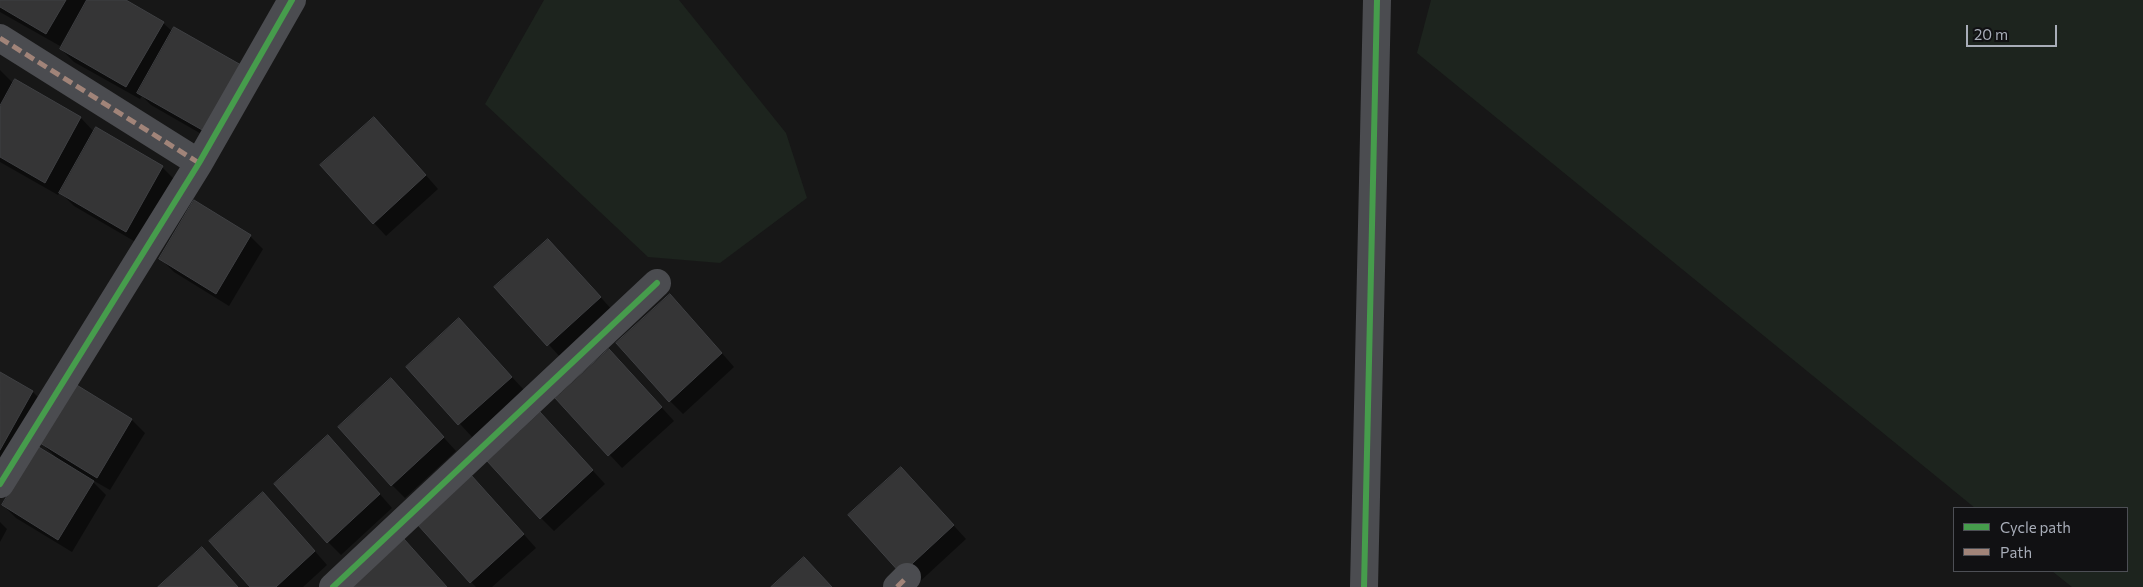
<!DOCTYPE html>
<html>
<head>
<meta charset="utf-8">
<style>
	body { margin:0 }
	#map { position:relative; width:2143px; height:587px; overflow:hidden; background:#171717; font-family:Commissioner,sans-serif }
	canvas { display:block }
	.legend { position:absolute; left:1953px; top:507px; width:175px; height:65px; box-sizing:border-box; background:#111113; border:1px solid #4d4f55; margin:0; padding:6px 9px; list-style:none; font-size:15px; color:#a8adb8 }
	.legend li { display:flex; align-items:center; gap:10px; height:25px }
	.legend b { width:25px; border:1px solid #4d4f55 }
	.scale { position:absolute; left:1966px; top:25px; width:91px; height:22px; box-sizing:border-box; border:2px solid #a8adb8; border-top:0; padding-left:6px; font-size:15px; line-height:18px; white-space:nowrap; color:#a8adb8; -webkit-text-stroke:4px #111113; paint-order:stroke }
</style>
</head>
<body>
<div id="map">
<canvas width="2143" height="587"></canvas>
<ul class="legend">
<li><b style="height:6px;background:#469c4c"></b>Cycle path</li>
<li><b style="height:6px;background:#a18479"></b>Path</li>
</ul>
<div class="scale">20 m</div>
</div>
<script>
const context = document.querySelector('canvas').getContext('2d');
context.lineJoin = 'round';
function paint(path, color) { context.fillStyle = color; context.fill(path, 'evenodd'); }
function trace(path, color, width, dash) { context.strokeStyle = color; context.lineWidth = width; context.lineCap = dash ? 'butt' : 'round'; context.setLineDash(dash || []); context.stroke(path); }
const green = new Path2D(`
	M 544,0 L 679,0 L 786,133 L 807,198 L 720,263 L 648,257 L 485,104 Z
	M 1431,0 L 2143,0 L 2143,587 L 2072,587 L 2052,571 L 2127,571 L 2127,508 L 1975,508 L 1417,53 Z`);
const shadow = new Path2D(`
	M 0,0 L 86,0 L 60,46 L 0,12 Z
	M 89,0 L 123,0 L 163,23 L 173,32 L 217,143 L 151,105 L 142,96 L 140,99 L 74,62 L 61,49 Z
	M 0,70 L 14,84 L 16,81 L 81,118 L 95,133 L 162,167 L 175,180 L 139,244 L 74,206 L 60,192 L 58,195 L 0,162 Z
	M 387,131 L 438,189 L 386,236 L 374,223 Z
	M 195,202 L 250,236 L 263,249 L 229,306 L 174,272 L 161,259 Z
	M 561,253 L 613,311 L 561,358 L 496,287 Z
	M 683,309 L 734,367 L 683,414 L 670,401 Z
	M 459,320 L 524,390 L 472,437 L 408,367 Z
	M 622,364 L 674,421 L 622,468 L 557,398 Z
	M 0,373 L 33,392 L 46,405 L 0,463 Z
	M 391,380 L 456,451 L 405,498 L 392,485 Z
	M 132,420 L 145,433 L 110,490 L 89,478 L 106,495 L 72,552 L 16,518 L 3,505 L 58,459 L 41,443 Z
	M 553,427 L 605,484 L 554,531 L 541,518 Z
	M 341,450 L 392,508 L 341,555 L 328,542 Z
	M 901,468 L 966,539 L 915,586 L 850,515 Z
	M 484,490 L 536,548 L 492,587 L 476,587 L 471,582 Z
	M 276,507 L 327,565 L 303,587 L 252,587 Z
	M 0,522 L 7,529 L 0,542 Z`);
const building = new Path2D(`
	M 0,0 L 66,0 L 46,34 L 0,7 Z
	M 87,0 L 126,0 L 164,22 L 126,87 L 60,49 Z
	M 174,27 L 241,65 L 204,131 L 137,93 Z
	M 15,79 L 81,117 L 45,183 L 0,157 L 0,106 Z
	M 374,117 L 426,175 L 373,224 L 320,165 Z
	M 96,127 L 163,166 L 126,232 L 59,193 Z
	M 194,200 L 251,235 L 216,294 L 159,259 Z
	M 548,239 L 601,297 L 547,346 L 494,287 Z
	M 670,294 L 722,353 L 669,402 L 616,343 Z
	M 459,318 L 512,377 L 458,425 L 406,367 Z
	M 609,349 L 662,407 L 608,456 L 555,398 Z
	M 0,372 L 33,391 L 0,450 Z
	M 391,378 L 444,437 L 391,486 L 338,427 Z
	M 75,384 L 132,419 L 97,478 L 40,443 Z
	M 540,412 L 593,470 L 540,519 L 487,461 Z
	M 328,435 L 380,494 L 327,543 L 274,484 Z
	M 37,446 L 94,481 L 58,540 L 2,505 Z
	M 901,467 L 954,525 L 901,574 L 848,515 Z
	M 471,475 L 524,534 L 470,583 L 417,524 Z
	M 263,492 L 315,551 L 276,587 L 250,587 L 209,541 Z
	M 404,539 L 447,587 L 351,587 Z
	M 202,547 L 238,587 L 158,587 Z
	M 804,557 L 832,587 L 771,587 Z`);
const minor = new Path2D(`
	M 0,38 L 199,163
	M 0,484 L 199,163 L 292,0
	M 333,587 L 657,283
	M 897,587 L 907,577
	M 1364,587 L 1377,0`);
const quiet = new Path2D(`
	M 0,38 L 199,163
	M 897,587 L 907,577`);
const cycleway = new Path2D(`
	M 0,484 L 199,163 L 292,0
	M 333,587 L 657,283
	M 1364,587 L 1377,0`);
paint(green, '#1d241e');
paint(shadow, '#0007');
paint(building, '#353536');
trace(building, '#3f4043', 1);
trace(minor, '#4b4c50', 28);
trace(quiet, '#a18479', 5, [10, 5]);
trace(cycleway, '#469c4c', 6);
</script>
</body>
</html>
